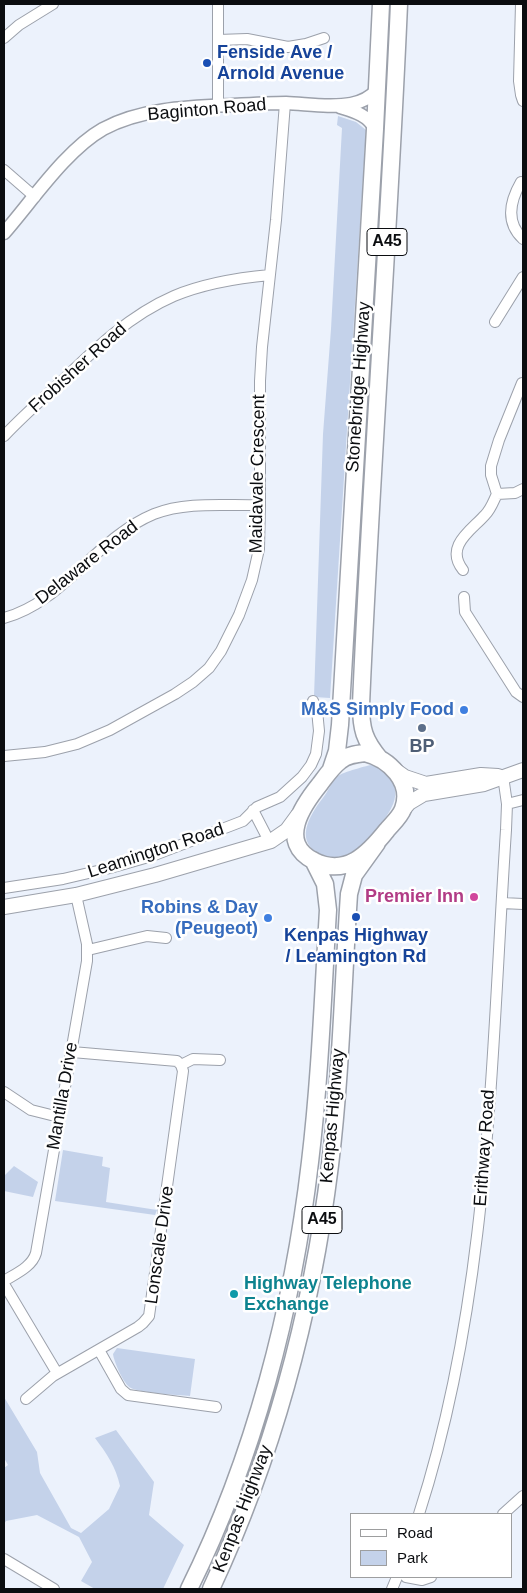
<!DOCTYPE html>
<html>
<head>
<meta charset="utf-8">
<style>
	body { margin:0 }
	#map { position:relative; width:527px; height:1593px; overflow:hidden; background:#ecf2fc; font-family:Helvetica,sans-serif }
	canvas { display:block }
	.frame { position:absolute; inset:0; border:5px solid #0b0d10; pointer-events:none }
	.legend { position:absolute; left:350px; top:1513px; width:162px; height:65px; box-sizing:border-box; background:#fff; border:1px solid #9d9e9f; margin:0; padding:6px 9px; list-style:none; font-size:15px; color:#0b0d10 }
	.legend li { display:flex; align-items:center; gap:10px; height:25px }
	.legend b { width:25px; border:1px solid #9d9e9f }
</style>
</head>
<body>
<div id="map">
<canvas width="527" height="1593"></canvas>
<div class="frame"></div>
<ul class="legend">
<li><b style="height:6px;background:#fff"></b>Road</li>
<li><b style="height:14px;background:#c4d2ea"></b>Park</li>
</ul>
</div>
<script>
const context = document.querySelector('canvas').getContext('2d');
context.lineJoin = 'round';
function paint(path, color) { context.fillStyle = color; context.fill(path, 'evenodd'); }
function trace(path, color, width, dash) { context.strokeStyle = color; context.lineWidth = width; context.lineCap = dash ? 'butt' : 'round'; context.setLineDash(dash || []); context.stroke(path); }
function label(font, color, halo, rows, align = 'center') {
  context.font = font + ' Helvetica,sans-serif'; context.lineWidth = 5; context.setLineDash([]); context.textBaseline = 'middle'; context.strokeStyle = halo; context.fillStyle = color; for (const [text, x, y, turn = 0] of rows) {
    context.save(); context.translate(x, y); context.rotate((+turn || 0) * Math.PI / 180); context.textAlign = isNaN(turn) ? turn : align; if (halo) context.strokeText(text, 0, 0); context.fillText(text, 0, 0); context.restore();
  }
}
const green = new Path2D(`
	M 338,116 L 356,122 L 366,130 L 330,698 L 314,697 L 323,434 L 331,329 L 342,128 L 337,125 Z
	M 374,764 C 407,785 397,805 376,830 C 371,836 365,845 359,850 C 347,858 331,860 319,854 C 292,839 313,811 325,795 C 329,789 333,780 338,776 C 343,772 367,766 374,764 Z
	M 63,1150 L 103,1157 L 102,1166 L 110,1168 L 106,1202 L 157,1210 L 155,1215 L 55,1201 Z
	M 14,1166 L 38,1182 L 33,1197 L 4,1191 L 4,1176 Z
	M 117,1348 L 195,1359 L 190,1396 C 178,1395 141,1393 131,1388 C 124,1385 114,1362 113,1354 Z
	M 4,1397 L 37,1452 L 40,1473 L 71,1528 L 81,1533 L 109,1509 L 120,1486 C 116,1467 107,1454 95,1438 L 116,1430 L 154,1482 L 149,1515 L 184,1545 L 163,1589 L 95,1589 L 81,1581 L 92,1562 L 79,1537 L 37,1515 L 6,1521 L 4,1524 L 4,1468 L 8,1465 L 4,1458 Z`);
const minor = new Path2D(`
	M 521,4 L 519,81 L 521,95 L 523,101
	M 4,38 L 19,25 L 53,4
	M 218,40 L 247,39 L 288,47 L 306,44 L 324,38
	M 218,106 L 218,4
	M 4,170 L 35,197
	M 521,182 C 510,201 505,222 523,239
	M 495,322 L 523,277
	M 522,383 L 499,440 L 491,466 L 491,475 L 497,494 L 515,493 L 523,489
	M 4,436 C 22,417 42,399 62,381 C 96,348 130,315 174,296 C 205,283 237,278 270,275
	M 463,570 C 444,546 472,530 485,515 C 491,509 493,502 497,494
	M 464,597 L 465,612 L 516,692 L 523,697
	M 4,618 C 64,602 96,538 154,514 C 187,501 226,506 260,505
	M 4,756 L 45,752 L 77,744 L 110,730 L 175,694 L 193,682 L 209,668 L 221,651 L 239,615 L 252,580 L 259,549 L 260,505 L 260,381 L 262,347 L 276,220 L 285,103
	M 507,804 L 523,800
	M 253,810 L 269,841
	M 4,888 L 63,879 L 110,868 L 152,856 L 243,821 L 257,807 L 280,797 L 302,777 L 311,765 L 316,754 L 319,731 L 317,710 L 313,701
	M 502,903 L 523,904
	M 88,950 L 147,936 L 166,938
	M 181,1065 L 193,1059 L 220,1060
	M 4,1092 L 31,1110 L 59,1117
	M 4,1281 C 15,1274 32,1267 36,1253 L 87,961 L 87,944 L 76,895
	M 4,1284 L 57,1373
	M 99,1350 L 121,1389 L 128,1395 L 216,1407
	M 26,1399 L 53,1376 L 138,1327 L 143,1323 L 149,1316 L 183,1071 L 181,1065 L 177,1061 L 72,1052
	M 419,1514 C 490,1294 491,1059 506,830 L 507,804 L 503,776
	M 503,1514 L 523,1496
	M 4,1559 L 54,1589
	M 406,1577 L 422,1580 L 431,1577
	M 392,1589 L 397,1577`);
const tertiary = new Path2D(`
	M 340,107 C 353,111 369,115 375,129
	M 4,233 C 32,201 66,150 103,129 C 142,108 190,107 233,105 C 251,104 269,103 286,103 C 308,104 330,108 351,104 C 362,102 370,98 377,90`);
const secondary = new Path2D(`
	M 395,770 L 405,777 L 426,784 L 481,775 L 498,776
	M 403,810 L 409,803 L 424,794 L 484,784 L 523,770
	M 4,907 L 76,895 L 155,875 L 271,841 L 287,830 L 298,815`);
const trunk = new Path2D(`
	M 365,753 C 389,759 413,782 403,809 C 400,817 392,824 387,830 C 368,854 346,877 314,861 C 277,842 303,805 320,784 C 326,776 332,767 340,761 C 347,755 356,754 365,753 Z
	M 380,759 C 364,740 361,729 361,705 C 371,471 389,238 399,4
	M 331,769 L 337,751 L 340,725 L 375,129 L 381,4
	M 189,1589 C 254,1458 293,1308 310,1162 C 320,1079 323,994 328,910 L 325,884 L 313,860
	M 211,1589 C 273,1456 312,1311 330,1165 C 341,1075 343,984 349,894 L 354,875 L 377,843`);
const markers = [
	[207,63,5,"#1a4fb4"],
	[464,710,5,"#3f7fe0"],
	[422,728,5,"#5c6f8a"],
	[474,897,5,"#d1479c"],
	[356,917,5,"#1a4fb4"],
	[268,918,5,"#3f7fe0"],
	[234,1294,5,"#0f9aa8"]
];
const shields = [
	[387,242,40],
	[322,1220,40]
];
const shieldNames = [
	["A45",387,242],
	["A45",322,1220]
];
const transitNames = [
	["Fenside Ave /",217,53],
	["Arnold Avenue",217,74],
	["Kenpas Highway",356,936,"center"],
	["/ Leamington Rd",356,957,"center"]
];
const streetNames = [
	["Baginton Road",207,110,-5],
	["Frobisher Road",78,368,-42],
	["Stonebridge Highway",359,387,-86],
	["Maidavale Crescent",258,474,-89],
	["Delaware Road",87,563,-38],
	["Leamington Road",156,851,-18],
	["Mantilla Drive",63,1096,-80],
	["Kenpas Highway",333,1116,-85],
	["Erithway Road",485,1148,-86],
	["Lonscale Drive",160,1245,-82],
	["Kenpas Highway",243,1509,-69]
];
const shopNames = [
	["M&S Simply Food",454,710],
	["Robins & Day",258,908],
	["(Peugeot)",258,929]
];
const serviceNames = [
	["BP",422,747]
];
const hotelNames = [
	["Premier Inn",464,897]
];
const cultureNames = [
	["Highway Telephone",244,1284],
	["Exchange",244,1305]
];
paint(green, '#c4d2ea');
trace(minor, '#9ca1ab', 12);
trace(tertiary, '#9ca1ab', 15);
trace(secondary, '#9ca1ab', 16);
trace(trunk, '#9ca1ab', 19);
trace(minor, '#fff', 10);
trace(tertiary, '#fff', 12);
trace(secondary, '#fff', 14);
trace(trunk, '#fff', 16);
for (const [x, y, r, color] of markers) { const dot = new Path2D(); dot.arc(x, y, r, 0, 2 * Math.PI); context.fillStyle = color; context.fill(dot); trace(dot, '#fff', 2); }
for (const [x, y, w] of shields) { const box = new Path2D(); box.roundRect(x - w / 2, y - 13.5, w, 27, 4); context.fillStyle = '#fff'; context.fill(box); trace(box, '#0b0d10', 1); }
label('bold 16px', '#0b0d10', null, shieldNames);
label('bold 18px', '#164399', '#fff', transitNames, 'left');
label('18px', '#0b0d10', '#fff', streetNames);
label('bold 18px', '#366cbe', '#fff', shopNames, 'right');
label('bold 18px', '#4e5e75', '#fff', serviceNames);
label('bold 18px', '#b23c85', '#fff', hotelNames, 'right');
label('bold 18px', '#0d838f', '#fff', cultureNames, 'left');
</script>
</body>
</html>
